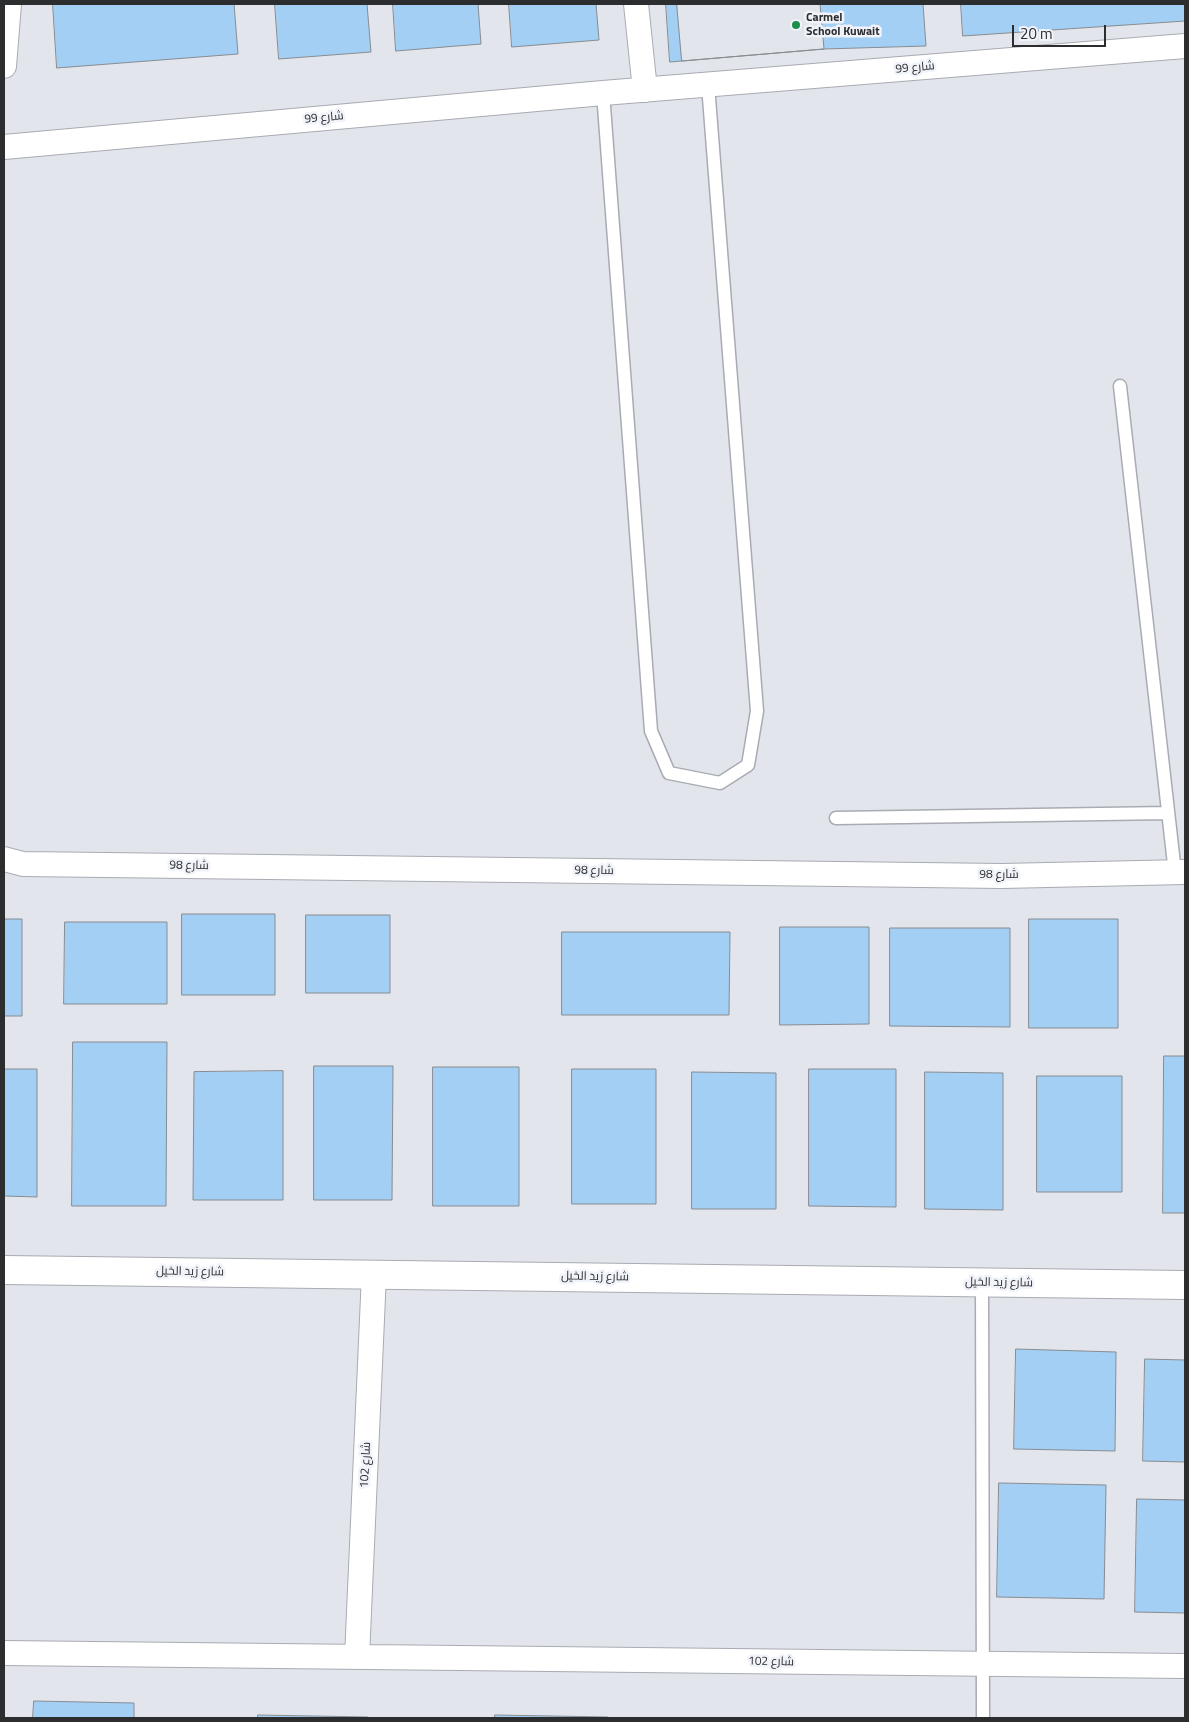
<!DOCTYPE html>
<html>
<head>
<meta charset="utf-8">
<style>
	body { margin:0 }
	#map { position:relative; width:1189px; height:1722px; overflow:hidden; background:#e3e5ec; font-family:"Titillium Web",sans-serif }
	canvas { display:block }
	.frame { position:absolute; inset:0; border:5px solid #2c2d2f; pointer-events:none }
	.scale { position:absolute; left:1012px; top:25px; width:94px; height:22px; box-sizing:border-box; border:2px solid #2c2d2f; border-top:0; padding-left:6px; font-size:15px; line-height:18px; white-space:nowrap; color:#2c2d2f; -webkit-text-stroke:4px #f0f3f9; paint-order:stroke }
</style>
</head>
<body>
<div id="map">
<canvas width="1189" height="1722"></canvas>
<div class="frame"></div>
<div class="scale">20 m</div>
</div>
<script>
const context = document.querySelector('canvas').getContext('2d');
context.lineJoin = 'round';
function paint(path, color) { context.fillStyle = color; context.fill(path, 'evenodd'); }
function trace(path, color, width, dash) { context.strokeStyle = color; context.lineWidth = width; context.lineCap = dash ? 'butt' : 'round'; context.setLineDash(dash || []); context.stroke(path); }
function label(font, color, halo, rows, align = 'center') {
  context.font = font + ' "Titillium Web",Cairo,sans-serif'; context.lineWidth = 5; context.setLineDash([]); context.textBaseline = 'middle'; context.strokeStyle = halo; context.fillStyle = color; for (const [text, x, y, turn = 0] of rows) {
    context.save(); context.translate(x, y); context.rotate((+turn || 0) * Math.PI / 180); context.textAlign = isNaN(turn) ? turn : align; if (halo) context.strokeText(text, 0, 0); context.fillText(text, 0, 0); context.restore();
  }
}
const building = new Path2D(`
	M 53,4 L 234,4 L 238,54 L 57,68 Z
	M 275,4 L 367,4 L 371,52 L 279,59 Z
	M 393,4 L 478,4 L 481,44 L 396,51 Z
	M 509,4 L 596,4 L 599,40 L 512,47 Z
	M 666,4 L 923,4 L 926,46 L 824,49 L 670,62 Z
	M 677,4 L 820,4 L 824,49 L 682,61 Z
	M 961,4 L 1185,4 L 1185,21 L 963,36 Z
	M 182,914 L 275,914 L 275,995 L 182,995 Z
	M 306,915 L 390,915 L 390,993 L 306,993 Z
	M 4,919 L 22,919 L 22,1016 L 4,1016 Z
	M 1029,919 L 1118,919 L 1118,1028 L 1029,1028 Z
	M 65,922 L 167,922 L 167,1004 L 64,1004 Z
	M 780,927 L 869,927 L 869,1024 L 780,1025 Z
	M 890,928 L 1010,928 L 1010,1027 L 890,1026 Z
	M 562,932 L 730,932 L 729,1015 L 562,1015 Z
	M 73,1042 L 167,1042 L 166,1206 L 72,1206 Z
	M 1164,1056 L 1185,1056 L 1185,1213 L 1163,1213 Z
	M 314,1066 L 393,1066 L 392,1200 L 314,1200 Z
	M 433,1067 L 519,1067 L 519,1206 L 433,1206 Z
	M 4,1069 L 37,1069 L 37,1197 L 4,1196 Z
	M 572,1069 L 656,1069 L 656,1204 L 572,1204 Z
	M 809,1069 L 896,1069 L 896,1207 L 809,1206 Z
	M 283,1071 L 283,1200 L 193,1200 L 194,1072 Z
	M 692,1072 L 776,1073 L 776,1209 L 692,1209 Z
	M 925,1072 L 1003,1073 L 1003,1210 L 925,1209 Z
	M 1037,1076 L 1122,1076 L 1122,1192 L 1037,1192 Z
	M 1016,1349 L 1116,1352 L 1115,1451 L 1014,1449 Z
	M 1145,1359 L 1185,1360 L 1185,1462 L 1143,1461 Z
	M 999,1483 L 1106,1485 L 1104,1599 L 997,1597 Z
	M 1137,1499 L 1185,1500 L 1185,1613 L 1135,1612 Z
	M 34,1701 L 134,1703 L 134,1718 L 33,1718 Z
	M 258,1715 L 368,1717 L 368,1718 L 258,1718 Z
	M 495,1715 L 608,1717 L 608,1718 L 495,1718 Z`);
const service = new Path2D(`
	M 603,93 L 651,731 L 669,773 L 720,783 L 748,765 L 757,711 L 708,85
	M 1120,386 L 1175,873
	M 836,818 L 1168,813
	M 982,1282 L 983,1718`);
const minor = new Path2D(`
	M 636,4 L 645,90
	M 4,66 L 9,4
	M 4,147 L 603,93 L 1185,46
	M 4,859 L 23,864 L 1002,876 L 1185,872
	M 4,1653 L 1185,1666
	M 357,1657 L 374,1274`);
const tertiary = new Path2D(`
	M 4,1270 L 1185,1285`);
const markers = [
	[796,25,5,"#1c904b"]
];
const poiNames = [
	["Carmel",806,18],
	["School Kuwait",806,32]
];
const streetNames = [
	["شارع 99",915,68,-5],
	["شارع 99",324,118,-5],
	["شارع 98",189,866,1],
	["شارع 98",594,871,1],
	["شارع 98",999,875],
	["شارع زيد الخيل",190,1272,1],
	["شارع زيد الخيل",595,1277,1],
	["شارع زيد الخيل",999,1283,1],
	["شارع 102",366,1465,-87],
	["شارع 102",771,1662,1]
];
paint(building, '#a3cff4');
trace(building, '#878c91', 1);
trace(service, '#a9abb2', 15);
trace(minor, '#a9abb2', 26);
trace(tertiary, '#a9abb2', 30);
trace(service, '#fff', 12);
trace(minor, '#fff', 24);
trace(tertiary, '#fff', 28);
for (const [x, y, r, color] of markers) { const dot = new Path2D(); dot.arc(x, y, r, 0, 2 * Math.PI); context.fillStyle = color; context.fill(dot); trace(dot, '#f0f3f9', 2); }
label('bold 12px', '#2c2d2f', '#f0f3f9', poiNames, 'left');
label('12px', '#2c2d2f', '#f0f3f9', streetNames);
</script>
</body>
</html>
